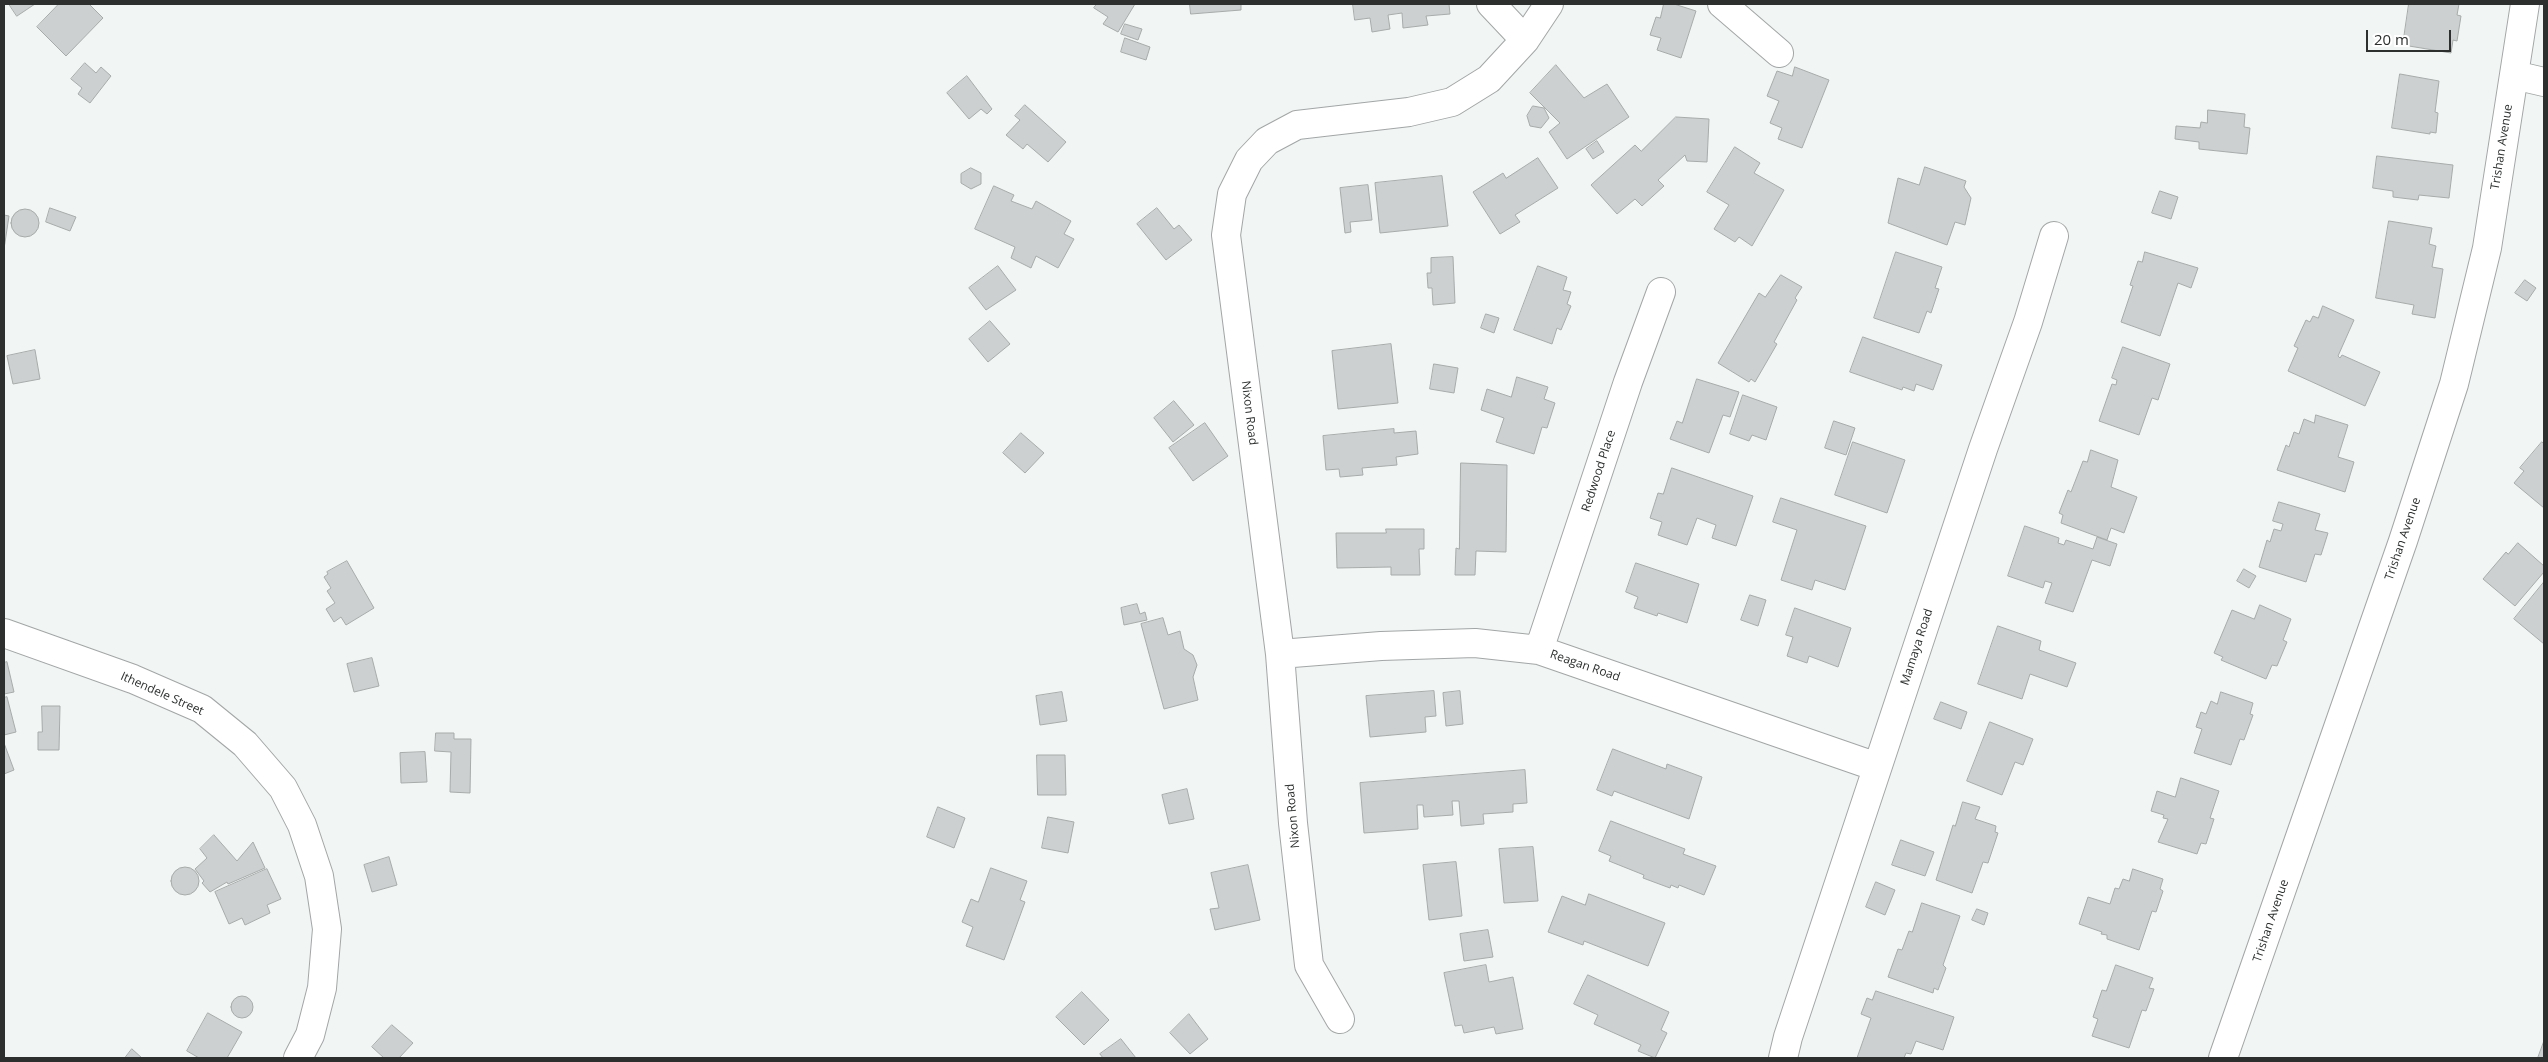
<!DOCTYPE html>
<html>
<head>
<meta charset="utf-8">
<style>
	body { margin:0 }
	#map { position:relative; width:2548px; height:1062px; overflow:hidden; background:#f1f5f4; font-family:"Open Sans",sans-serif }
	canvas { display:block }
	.frame { position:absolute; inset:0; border:5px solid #2d2f2f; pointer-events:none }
	.scale { position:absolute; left:2366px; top:30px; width:85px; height:22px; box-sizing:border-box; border:2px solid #2d2f2f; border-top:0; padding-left:6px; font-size:15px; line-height:18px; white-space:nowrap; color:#2d2f2f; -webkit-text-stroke:4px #fff; paint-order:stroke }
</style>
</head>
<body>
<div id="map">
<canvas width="2548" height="1062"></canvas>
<div class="frame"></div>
<div class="scale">20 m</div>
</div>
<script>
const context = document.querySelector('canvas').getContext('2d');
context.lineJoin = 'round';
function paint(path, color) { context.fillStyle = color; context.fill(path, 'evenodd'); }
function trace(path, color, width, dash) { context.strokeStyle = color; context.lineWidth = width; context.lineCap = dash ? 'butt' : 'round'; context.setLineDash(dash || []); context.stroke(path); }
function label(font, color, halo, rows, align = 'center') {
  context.font = font + ' "Open Sans",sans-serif'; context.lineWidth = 4.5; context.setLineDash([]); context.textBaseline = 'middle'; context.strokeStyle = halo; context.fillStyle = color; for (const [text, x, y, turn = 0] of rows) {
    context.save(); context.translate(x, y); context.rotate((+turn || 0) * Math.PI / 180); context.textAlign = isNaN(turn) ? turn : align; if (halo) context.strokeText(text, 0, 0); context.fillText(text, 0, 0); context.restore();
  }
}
const building = new Path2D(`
	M 9,4 L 35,4 L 17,16 Z
	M 59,4 L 89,4 L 103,18 L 66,56 L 37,27 Z
	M 1097,4 L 1135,4 L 1118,32 L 1103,24 L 1108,17 L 1094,8 Z
	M 1190,4 L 1241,4 L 1241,10 L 1191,14 Z
	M 1353,4 L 1449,4 L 1450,14 L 1426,16 L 1428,25 L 1403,28 L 1402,13 L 1388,15 L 1390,29 L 1372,32 L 1370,18 L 1355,20 Z
	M 1664,4 L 1674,4 L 1696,11 L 1681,58 L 1657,50 L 1661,38 L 1650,35 L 1656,17 L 1660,18 Z
	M 2409,4 L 2459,4 L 2457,15 L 2461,16 L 2457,41 L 2453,40 L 2451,53 L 2403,45 Z
	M 1125,24 L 1142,29 L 1138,40 L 1121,34 Z
	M 1125,38 L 1150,47 L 1146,60 L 1121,52 Z
	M 85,63 L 96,73 L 101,67 L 111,76 L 90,103 L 78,94 L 82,88 L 71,79 Z
	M 1556,65 L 1584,98 L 1607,84 L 1629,117 L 1567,159 L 1549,132 L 1560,123 L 1530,93 Z
	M 1795,67 L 1829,80 L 1802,148 L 1778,139 L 1782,128 L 1770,123 L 1779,101 L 1767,96 L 1777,71 L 1792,76 Z
	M 2400,74 L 2439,81 L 2435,112 L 2438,113 L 2436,133 L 2430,132 L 2430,134 L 2392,128 Z
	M 967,76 L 992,109 L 987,114 L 981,109 L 969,119 L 947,93 Z
	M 1025,105 L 1066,142 L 1048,162 L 1027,144 L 1023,149 L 1006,135 L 1020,120 L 1015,116 Z
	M 1533,106 L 1544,108 L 1549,118 L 1541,128 L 1530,126 L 1527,116 Z
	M 2208,110 L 2245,114 L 2244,127 L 2250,128 L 2247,154 L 2199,149 L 2199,142 L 2175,139 L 2176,126 L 2200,128 L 2201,122 L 2207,123 Z
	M 1676,117 L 1709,119 L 1707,162 L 1687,161 L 1685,155 L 1658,180 L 1664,186 L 1642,206 L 1635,199 L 1617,214 L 1591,185 L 1635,145 L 1641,151 Z
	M 1597,141 L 1604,152 L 1593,159 L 1586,149 Z
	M 1735,147 L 1760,163 L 1754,173 L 1784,190 L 1752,246 L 1739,237 L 1735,242 L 1714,229 L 1729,205 L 1707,192 Z
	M 2377,156 L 2453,165 L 2449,198 L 2419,195 L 2418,200 L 2393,197 L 2393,191 L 2373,188 Z
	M 1538,158 L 1558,188 L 1515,215 L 1520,222 L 1500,234 L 1473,192 L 1503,173 L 1506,178 Z
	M 1925,167 L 1966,181 L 1964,187 L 1971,198 L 1965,225 L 1955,222 L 1947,245 L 1888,223 L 1898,178 L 1919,185 Z
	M 971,168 L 981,173 L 981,184 L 971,189 L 961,183 L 961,174 Z
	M 1442,176 L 1448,226 L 1380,233 L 1375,183 Z
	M 1368,185 L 1372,220 L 1350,222 L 1351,232 L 1345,233 L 1340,188 Z
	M 994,186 L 1014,195 L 1011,201 L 1032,209 L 1036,201 L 1071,221 L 1064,234 L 1074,239 L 1058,268 L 1036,256 L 1031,268 L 1011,258 L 1015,247 L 975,229 Z
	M 2160,191 L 2178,197 L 2171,219 L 2152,213 Z
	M 50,208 L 76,217 L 70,231 L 46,222 Z
	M 1157,208 L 1174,229 L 1179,225 L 1192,240 L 1166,260 L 1137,224 Z
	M11 223a14 14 0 1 1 28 0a14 14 0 1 1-28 0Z
	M 4,215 L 9,216 L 4,249 Z
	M 2389,221 L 2432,228 L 2429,244 L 2436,246 L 2432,267 L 2443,269 L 2435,318 L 2412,314 L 2414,305 L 2376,298 Z
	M 1896,252 L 1942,267 L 1935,288 L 1939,289 L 1931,313 L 1927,311 L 1919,333 L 1874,318 Z
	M 2145,252 L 2198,268 L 2191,288 L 2178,283 L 2160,336 L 2121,322 L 2133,286 L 2130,285 L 2138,261 L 2142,262 Z
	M 1453,257 L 1455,303 L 1433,305 L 1432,288 L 1428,288 L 1427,273 L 1431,273 L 1431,258 Z
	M 998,266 L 1016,290 L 986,310 L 969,288 Z
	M 1538,266 L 1567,277 L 1563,290 L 1571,292 L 1567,304 L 1571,306 L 1561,330 L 1557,328 L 1552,344 L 1514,330 Z
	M 1781,275 L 1802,287 L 1795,298 L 1797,300 L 1774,342 L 1777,344 L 1755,382 L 1751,379 L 1749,382 L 1718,363 L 1759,293 L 1765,297 Z
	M 2525,280 L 2536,288 L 2527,301 L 2515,293 Z
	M 2323,306 L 2354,320 L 2338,356 L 2340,358 L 2342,355 L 2380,372 L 2365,406 L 2288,371 L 2298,348 L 2294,346 L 2306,320 L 2310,322 L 2313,316 L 2318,318 Z
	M 1486,314 L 1499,318 L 1494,333 L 1481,328 Z
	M 990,321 L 1010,344 L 988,362 L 969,339 Z
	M 1863,337 L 1942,365 L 1933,390 L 1916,384 L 1914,391 L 1903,387 L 1902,390 L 1850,372 Z
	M 1391,344 L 1398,403 L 1338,409 L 1332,351 Z
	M 2123,347 L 2170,364 L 2158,400 L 2152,398 L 2139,435 L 2099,421 L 2112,384 L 2116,385 L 2117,380 L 2112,378 Z
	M 35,350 L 40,379 L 13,384 L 7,356 Z
	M 1434,364 L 1458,368 L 1454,393 L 1430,389 Z
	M 1517,377 L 1548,387 L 1544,399 L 1555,403 L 1547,428 L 1542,427 L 1534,454 L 1496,442 L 1504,418 L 1481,410 L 1487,389 L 1511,397 Z
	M 1697,379 L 1739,392 L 1730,417 L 1723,415 L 1709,453 L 1670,439 L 1677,421 L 1682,423 Z
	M 1743,395 L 1777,407 L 1766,440 L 1752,435 L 1749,441 L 1730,434 Z
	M 1174,401 L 1194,425 L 1173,442 L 1154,418 Z
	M 2316,415 L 2348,425 L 2338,457 L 2354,462 L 2345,492 L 2277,470 L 2286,445 L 2289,447 L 2294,432 L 2299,434 L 2304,419 L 2314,423 Z
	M 1834,421 L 1855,428 L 1846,455 L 1825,448 Z
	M 1205,423 L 1228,456 L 1193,481 L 1169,448 Z
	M 1394,429 L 1394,433 L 1416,431 L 1418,454 L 1396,457 L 1397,465 L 1362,468 L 1363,475 L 1340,477 L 1339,469 L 1326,470 L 1323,436 Z
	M 1021,433 L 1044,453 L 1025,473 L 1003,453 Z
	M 1853,442 L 1905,460 L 1887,513 L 1835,495 Z
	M 2542,442 L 2544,444 L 2544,508 L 2514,483 L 2524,471 L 2520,468 Z
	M 2091,450 L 2118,460 L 2111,487 L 2137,497 L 2124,533 L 2111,528 L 2107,540 L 2061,523 L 2063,515 L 2059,513 L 2068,490 L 2071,492 L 2083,461 L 2087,462 Z
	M 1461,463 L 1507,465 L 1506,552 L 1476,551 L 1475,575 L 1455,575 L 1456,548 L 1459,549 Z
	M 1672,468 L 1753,496 L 1736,546 L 1712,538 L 1716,525 L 1697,518 L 1687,545 L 1658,535 L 1662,522 L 1650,518 L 1658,493 L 1663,494 Z
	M 1781,498 L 1866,526 L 1845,590 L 1815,580 L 1812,590 L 1781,580 L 1797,530 L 1773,522 Z
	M 2279,502 L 2320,514 L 2315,530 L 2328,533 L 2321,555 L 2315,554 L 2306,582 L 2259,567 L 2267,540 L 2270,542 L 2274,529 L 2281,531 L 2283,524 L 2273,521 Z
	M 2025,526 L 2059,538 L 2058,543 L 2064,545 L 2066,540 L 2093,549 L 2097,537 L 2117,544 L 2110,566 L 2092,560 L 2073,612 L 2045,603 L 2052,583 L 2045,581 L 2043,588 L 2008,576 Z
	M 1386,529 L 1424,529 L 1424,549 L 1419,549 L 1420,575 L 1391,575 L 1391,567 L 1337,568 L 1336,533 L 1386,533 Z
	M 2518,543 L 2544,566 L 2544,572 L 2515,606 L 2483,579 L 2506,552 L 2508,554 Z
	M 347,561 L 374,608 L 346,625 L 341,617 L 334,622 L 326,609 L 335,603 L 327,591 L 331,588 L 324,577 L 328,574 L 327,572 Z
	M 1636,563 L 1699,584 L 1687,623 L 1658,613 L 1657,616 L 1634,608 L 1638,597 L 1626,592 Z
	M 2244,569 L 2256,576 L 2249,588 L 2237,581 Z
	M 2544,582 L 2544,644 L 2514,619 Z
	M 1750,595 L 1766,600 L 1758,626 L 1741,620 Z
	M 1137,604 L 1140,614 L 1145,612 L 1147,620 L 1124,625 L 1121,608 Z
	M 2260,605 L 2291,619 L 2283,640 L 2287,642 L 2277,666 L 2272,665 L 2266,679 L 2221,660 L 2223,657 L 2214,653 L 2232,610 L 2254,619 Z
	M 1795,608 L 1851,628 L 1838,667 L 1809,656 L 1807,663 L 1787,656 L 1793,637 L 1786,635 Z
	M 1163,618 L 1168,635 L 1180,631 L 1184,649 L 1193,655 L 1197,665 L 1193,677 L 1198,700 L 1164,709 L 1141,624 Z
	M 1998,626 L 2041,641 L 2039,650 L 2076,663 L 2067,687 L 2030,674 L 2022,699 L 1978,684 Z
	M 372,658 L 379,686 L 354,692 L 347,664 Z
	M 7,662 L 14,692 L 4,694 L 4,663 Z
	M 1434,691 L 1436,716 L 1425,717 L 1426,732 L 1370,737 L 1366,696 Z
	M 1460,691 L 1463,724 L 1446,726 L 1443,693 Z
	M 1062,692 L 1067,721 L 1040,725 L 1036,696 Z
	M 2221,692 L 2253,703 L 2250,714 L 2253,715 L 2244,740 L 2240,739 L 2231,765 L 2194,753 L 2202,729 L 2196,727 L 2201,712 L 2206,714 L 2211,701 L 2217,704 Z
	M 7,697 L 16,732 L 4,735 L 4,698 Z
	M 1941,702 L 1967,712 L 1961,729 L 1934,719 Z
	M 42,706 L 60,706 L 59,750 L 38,750 L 38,732 L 42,732 Z
	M 1990,722 L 2033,739 L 2023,765 L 2015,762 L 2002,795 L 1967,781 Z
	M 436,733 L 454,733 L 454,739 L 471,739 L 470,793 L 450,792 L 451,752 L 435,751 Z
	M 4,743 L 14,770 L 4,774 Z
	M 1613,749 L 1666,769 L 1667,764 L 1702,777 L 1689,819 L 1614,791 L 1612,796 L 1597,790 Z
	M 425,752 L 427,782 L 401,783 L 400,753 Z
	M 1037,755 L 1065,755 L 1066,795 L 1038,795 Z
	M 1525,770 L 1527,803 L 1513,804 L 1513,812 L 1483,814 L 1484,824 L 1461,826 L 1459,801 L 1452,801 L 1453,815 L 1424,817 L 1423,805 L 1417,805 L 1418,829 L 1364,833 L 1360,783 Z
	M 2181,778 L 2219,791 L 2210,818 L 2214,819 L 2206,844 L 2201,843 L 2197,854 L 2158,842 L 2168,819 L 2163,818 L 2164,815 L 2151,811 L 2157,791 L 2175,797 Z
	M 1187,789 L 1194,819 L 1169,824 L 1162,795 Z
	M 1963,802 L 1980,807 L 1975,819 L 1996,826 L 1995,832 L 1998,833 L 1988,863 L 1983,862 L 1972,893 L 1936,880 L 1953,825 L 1955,826 Z
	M 938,807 L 965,818 L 954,848 L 927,837 Z
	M 1048,817 L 1074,822 L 1068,853 L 1042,848 Z
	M 1611,821 L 1685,849 L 1683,854 L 1716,866 L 1704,895 L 1679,885 L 1678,888 L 1671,885 L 1670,888 L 1643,878 L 1644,875 L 1609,861 L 1611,856 L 1599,851 Z
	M 214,835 L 237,861 L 253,842 L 265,868 L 228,884 L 227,882 L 210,892 L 202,883 L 204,881 L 195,869 L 207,858 L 200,849 Z
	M 1901,840 L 1934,852 L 1925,876 L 1892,865 Z
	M 1533,847 L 1538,901 L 1504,903 L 1499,849 Z
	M 389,857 L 397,885 L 372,892 L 364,865 Z
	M 1456,862 L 1462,916 L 1429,920 L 1423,865 Z
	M 1248,865 L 1260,920 L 1215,930 L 1210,909 L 1219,908 L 1211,873 Z
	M171 881a14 14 0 1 1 28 0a14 14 0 1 1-28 0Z
	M 991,868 L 1027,881 L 1020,900 L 1025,902 L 1004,960 L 966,946 L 973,927 L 962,922 L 971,899 L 978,902 Z
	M 267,869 L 281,899 L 267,905 L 270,913 L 245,925 L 242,918 L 229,924 L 215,892 Z
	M 2133,869 L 2163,879 L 2160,889 L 2163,891 L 2156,912 L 2152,911 L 2139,950 L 2107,939 L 2107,935 L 2101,934 L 2102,932 L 2079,924 L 2088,897 L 2110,904 L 2115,888 L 2119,889 L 2123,879 L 2129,881 Z
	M 1876,882 L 1895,890 L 1885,915 L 1866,907 Z
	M 1589,894 L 1665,923 L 1648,966 L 1584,941 L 1583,945 L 1548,932 L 1562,896 L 1585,905 Z
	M 1922,903 L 1960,916 L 1943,965 L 1946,968 L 1938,990 L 1934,988 L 1933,993 L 1888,977 L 1898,949 L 1902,950 L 1909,931 L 1912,932 Z
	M 1977,909 L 1988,913 L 1984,925 L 1972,920 Z
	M 1488,930 L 1493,957 L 1464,961 L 1460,934 Z
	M 1486,965 L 1489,982 L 1513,977 L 1523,1029 L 1496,1034 L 1494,1027 L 1464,1033 L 1462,1025 L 1455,1026 L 1444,973 Z
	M 2116,965 L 2153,978 L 2149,988 L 2154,989 L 2146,1011 L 2142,1010 L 2129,1048 L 2092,1036 L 2098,1019 L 2093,1017 L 2102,990 L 2106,991 Z
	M 1588,975 L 1669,1012 L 1661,1030 L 1667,1033 L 1655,1058 L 1638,1051 L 1641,1045 L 1594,1024 L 1598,1015 L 1574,1004 Z
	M 1876,991 L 1954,1017 L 1943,1050 L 1916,1041 L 1911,1054 L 1906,1053 L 1904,1058 L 1857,1058 L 1871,1018 L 1861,1014 L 1867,998 L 1872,1000 Z
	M 1082,992 L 1109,1020 L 1084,1045 L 1056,1017 Z
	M231 1007a11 11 0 1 1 22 0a11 11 0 1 1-22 0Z
	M 208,1013 L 242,1032 L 227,1058 L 199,1058 L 187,1051 Z
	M 1189,1014 L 1208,1039 L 1190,1054 L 1170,1033 Z
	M 392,1025 L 413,1043 L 399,1058 L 384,1058 L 372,1047 Z
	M 1121,1039 L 1136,1058 L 1103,1058 L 1100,1054 Z
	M 2544,1041 L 2544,1058 L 2538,1058 Z
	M 132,1049 L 142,1058 L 125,1058 Z`);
const street = new Path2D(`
	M 1491,4 L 1525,40
	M 1722,4 L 1779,53
	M 2514,75 L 2544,82
	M 4,633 L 133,679 L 202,709 L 245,744 L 283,788 L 302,825 L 319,876 L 327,929 L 322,988 L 310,1035 L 298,1058
	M 1539,650 L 1628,382 L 1661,292
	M 1280,654 L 1381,646 L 1475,643 L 1539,650 L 1877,767
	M 1340,1019 L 1309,965 L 1293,823 L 1280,654 L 1226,235 L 1232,194 L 1249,160 L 1267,141 L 1297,125 L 1409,112 L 1452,102 L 1489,79 L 1525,40 L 1549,4
	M 1783,1058 L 1788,1037 L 1983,449 L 2028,322 L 2054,236
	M 2223,1058 L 2403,541 L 2454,384 L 2487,248 L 2525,4`);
const streetNames = [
	["Trishan Avenue",2502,147,-81],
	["Nixon Road",1249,413,83],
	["Redwood Place",1599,471,-72],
	["Trishan Avenue",2403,539,-71],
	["Mamaya Road",1917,647,-72],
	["Reagan Road",1585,666,19],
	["Ithendele Street",162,694,24],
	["Nixon Road",1293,816,-95],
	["Trishan Avenue",2271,921,-71]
];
paint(building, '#ccd0d0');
trace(building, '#a7abaa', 1);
trace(street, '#a3a6a6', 30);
trace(street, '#fff', 28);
label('12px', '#2d2f2f', '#fff', streetNames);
</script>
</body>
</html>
